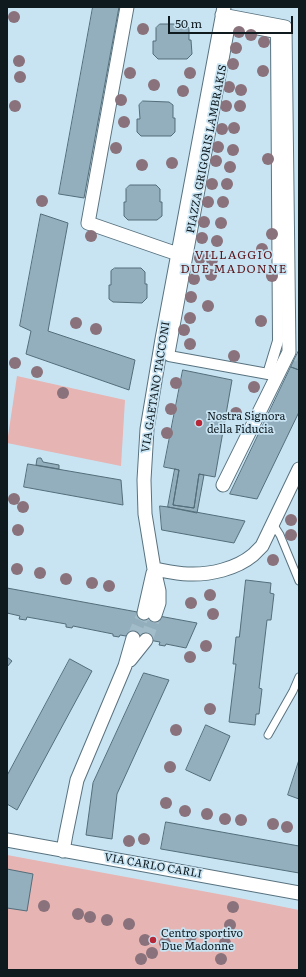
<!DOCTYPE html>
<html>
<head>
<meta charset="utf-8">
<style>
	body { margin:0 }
	#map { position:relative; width:306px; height:977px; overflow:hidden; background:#c8e4f3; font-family:Literata,serif }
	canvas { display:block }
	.frame { position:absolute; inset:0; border:8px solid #0f1a1f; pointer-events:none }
	.scale { position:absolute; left:168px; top:16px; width:125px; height:18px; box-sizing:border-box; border:2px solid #0f1a1f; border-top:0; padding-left:5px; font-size:12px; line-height:14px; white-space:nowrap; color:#0f1a1f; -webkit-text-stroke:3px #c8e4f3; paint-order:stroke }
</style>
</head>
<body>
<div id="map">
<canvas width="306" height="977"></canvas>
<div class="frame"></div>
<div class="scale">50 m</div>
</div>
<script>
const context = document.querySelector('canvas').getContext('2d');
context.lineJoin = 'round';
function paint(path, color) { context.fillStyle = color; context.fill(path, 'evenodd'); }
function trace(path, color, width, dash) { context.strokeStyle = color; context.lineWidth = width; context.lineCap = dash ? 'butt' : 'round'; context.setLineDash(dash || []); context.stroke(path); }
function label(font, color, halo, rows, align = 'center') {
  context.font = font + ' Literata,serif'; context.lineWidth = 3.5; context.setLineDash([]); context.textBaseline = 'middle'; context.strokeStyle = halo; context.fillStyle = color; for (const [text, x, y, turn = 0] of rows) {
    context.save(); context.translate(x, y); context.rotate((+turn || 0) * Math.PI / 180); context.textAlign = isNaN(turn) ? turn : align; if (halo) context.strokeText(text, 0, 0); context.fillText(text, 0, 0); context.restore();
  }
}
const green = new Path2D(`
	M 17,376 L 125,400 L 121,466 L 7,443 Z
	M 7,855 L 229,896 L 299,910 L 299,970 L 7,970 Z`);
const building = new Path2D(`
	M 93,7 L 119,7 L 84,198 L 59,194 Z
	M 160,24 L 185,24 L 189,28 L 189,40 L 191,40 L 192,54 L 187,59 L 158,59 L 153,54 L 153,41 L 156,41 L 156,28 Z
	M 143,101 L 169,102 L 173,105 L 173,118 L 175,118 L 175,132 L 171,136 L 141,136 L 137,132 L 137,119 L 140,119 L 139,105 Z
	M 130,185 L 156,185 L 160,189 L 160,202 L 162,202 L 162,216 L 157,220 L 128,220 L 124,216 L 124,202 L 126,202 L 126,189 Z
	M 41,214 L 68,223 L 48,331 L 135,360 L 129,390 L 26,354 L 31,331 L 20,326 Z
	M 115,268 L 141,268 L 145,272 L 145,284 L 147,284 L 147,298 L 142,303 L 113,302 L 109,299 L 109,285 L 111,285 L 111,271 Z
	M 299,350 L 299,370 L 291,367 Z
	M 291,367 L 299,370 L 299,412 L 257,499 L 230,494 Z
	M 183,370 L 232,380 L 215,477 L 199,474 L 194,508 L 173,505 L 179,470 L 164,467 Z
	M 39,458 L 41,458 L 43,462 L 59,465 L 59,469 L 36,465 L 37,459 Z
	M 28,464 L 121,480 L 123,505 L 24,487 Z
	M 175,469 L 179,470 L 173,505 L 194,508 L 199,474 L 204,475 L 197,513 L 168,507 Z
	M 160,506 L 168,507 L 245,521 L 234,543 L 162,530 Z
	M 246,580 L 271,583 L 270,593 L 274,594 L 271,620 L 267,620 L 259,688 L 262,689 L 259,714 L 256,714 L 255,725 L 229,722 L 236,664 L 233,664 L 236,637 L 239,637 Z
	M 7,588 L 197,623 L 186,648 L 166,644 L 165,646 L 159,645 L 160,642 L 120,635 L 119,637 L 113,636 L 113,634 L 73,626 L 72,628 L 66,627 L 66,624 L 27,617 L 26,620 L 19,619 L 20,616 L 7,613 Z
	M 7,657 L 12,661 L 7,667 Z
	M 70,659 L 92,671 L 17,810 L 7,804 L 7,776 Z
	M 144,673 L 169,680 L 117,794 L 112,839 L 86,835 L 93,783 Z
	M 206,725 L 230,736 L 210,781 L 186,770 Z
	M 299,760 L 299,799 L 288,795 Z
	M 166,822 L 299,846 L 299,873 L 161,849 Z
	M 7,869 L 33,874 L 27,911 L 7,908 Z`);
const minorTunnel = new Path2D(`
	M 297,355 L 299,356
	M 133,638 L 144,613
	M 146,640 L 155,615`);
const service = new Path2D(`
	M 273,524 L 280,535 L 299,581
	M 268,735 L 293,691 L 299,677`);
const pedestrian = new Path2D(`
	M 230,24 L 276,33 L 278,341 L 268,374 L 169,356 Z`);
const minor = new Path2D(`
	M 127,7 L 88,223 L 166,250 L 178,254
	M 222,15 L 285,27 L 289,352 L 223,485
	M 154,569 C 165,571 177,574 188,574 C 210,575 236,569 253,555 C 256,552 259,549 262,546 L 299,469
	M 144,613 L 153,573
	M 155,615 L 159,603 L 159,591 L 154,569 L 145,514 L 144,480 L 147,429 L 162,339 L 224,7
	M 130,660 L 146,640
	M 7,840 L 299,893
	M 63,851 L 66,834 L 77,780 L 125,666 L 133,638`);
const trees = [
	[14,17],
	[143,29],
	[239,32],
	[251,35],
	[264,42],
	[236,48],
	[19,61],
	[233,64],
	[263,71],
	[130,73],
	[190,73],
	[20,77],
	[154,85],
	[229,87],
	[241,90],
	[183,91],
	[121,100],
	[15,106],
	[226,106],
	[240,106],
	[124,122],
	[234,128],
	[222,129],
	[218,147],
	[116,148],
	[233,150],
	[268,159],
	[216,161],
	[172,163],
	[142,165],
	[230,167],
	[212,184],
	[227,184],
	[42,201],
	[208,202],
	[223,202],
	[204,222],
	[221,223],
	[272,234],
	[91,236],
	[202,238],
	[217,241],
	[262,249],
	[200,258],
	[212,260],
	[211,275],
	[272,276],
	[194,279],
	[191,297],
	[208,306],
	[190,318],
	[261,321],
	[76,323],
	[96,329],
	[184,330],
	[190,344],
	[234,356],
	[15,363],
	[37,372],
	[176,383],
	[254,387],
	[63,393],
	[171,409],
	[236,413],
	[167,433],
	[14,499],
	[23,507],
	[291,520],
	[18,530],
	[291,535],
	[273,560],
	[17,569],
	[40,573],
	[66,579],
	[92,583],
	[109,586],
	[210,595],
	[191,603],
	[213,614],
	[206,646],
	[190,657],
	[210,709],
	[176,730],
	[170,767],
	[166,803],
	[185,811],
	[207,814],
	[225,819],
	[241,820],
	[273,824],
	[287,827],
	[144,839],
	[129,841],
	[44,906],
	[233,907],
	[78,914],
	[90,917],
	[107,920],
	[129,924],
	[230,925],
	[191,936],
	[145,940],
	[165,943],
	[225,943],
	[152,953],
	[141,959],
	[221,959]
];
const markers = [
	[199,423,4,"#b82736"],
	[153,940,4,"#b82736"]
];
const streetNames = [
	["PIAZZA GRIGORIS LAMBRAKIS",207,149,-79],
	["VIA GAETANO TACCONI",156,387,-81],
	["VIA CARLO CARLI",153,866,10]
];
const poiNames = [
	["Nostra Signora",207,417],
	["della Fiducia",207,430],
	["Centro sportivo",161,934],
	["Due Madonne",161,947]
];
const neighbourhoodNames = [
	["VILLAGGIO",234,255],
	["DUE MADONNE",234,269]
];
paint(green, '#e6b4b2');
paint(building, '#93aebc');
trace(building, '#546d7a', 1);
trace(minorTunnel, '#a3bcc9', 13, [13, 6]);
trace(service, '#59727f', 9);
trace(pedestrian, '#59727f', 12);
trace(minor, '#59727f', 15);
trace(service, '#fff', 7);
trace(pedestrian, '#fff', 10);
trace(minor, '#fff', 13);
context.fillStyle = '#89727b';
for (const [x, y] of trees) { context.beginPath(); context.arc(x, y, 6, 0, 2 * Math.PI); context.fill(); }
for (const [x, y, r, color] of markers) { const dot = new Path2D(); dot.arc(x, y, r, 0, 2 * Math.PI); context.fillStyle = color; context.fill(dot); trace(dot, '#c8e4f3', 1.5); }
label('11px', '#0f1a1f', '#c8e4f3', streetNames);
label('11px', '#0f1a1f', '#c8e4f3', poiNames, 'left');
context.letterSpacing = '1px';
label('12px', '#5b161b', '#c8e4f3', neighbourhoodNames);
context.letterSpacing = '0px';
</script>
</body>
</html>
